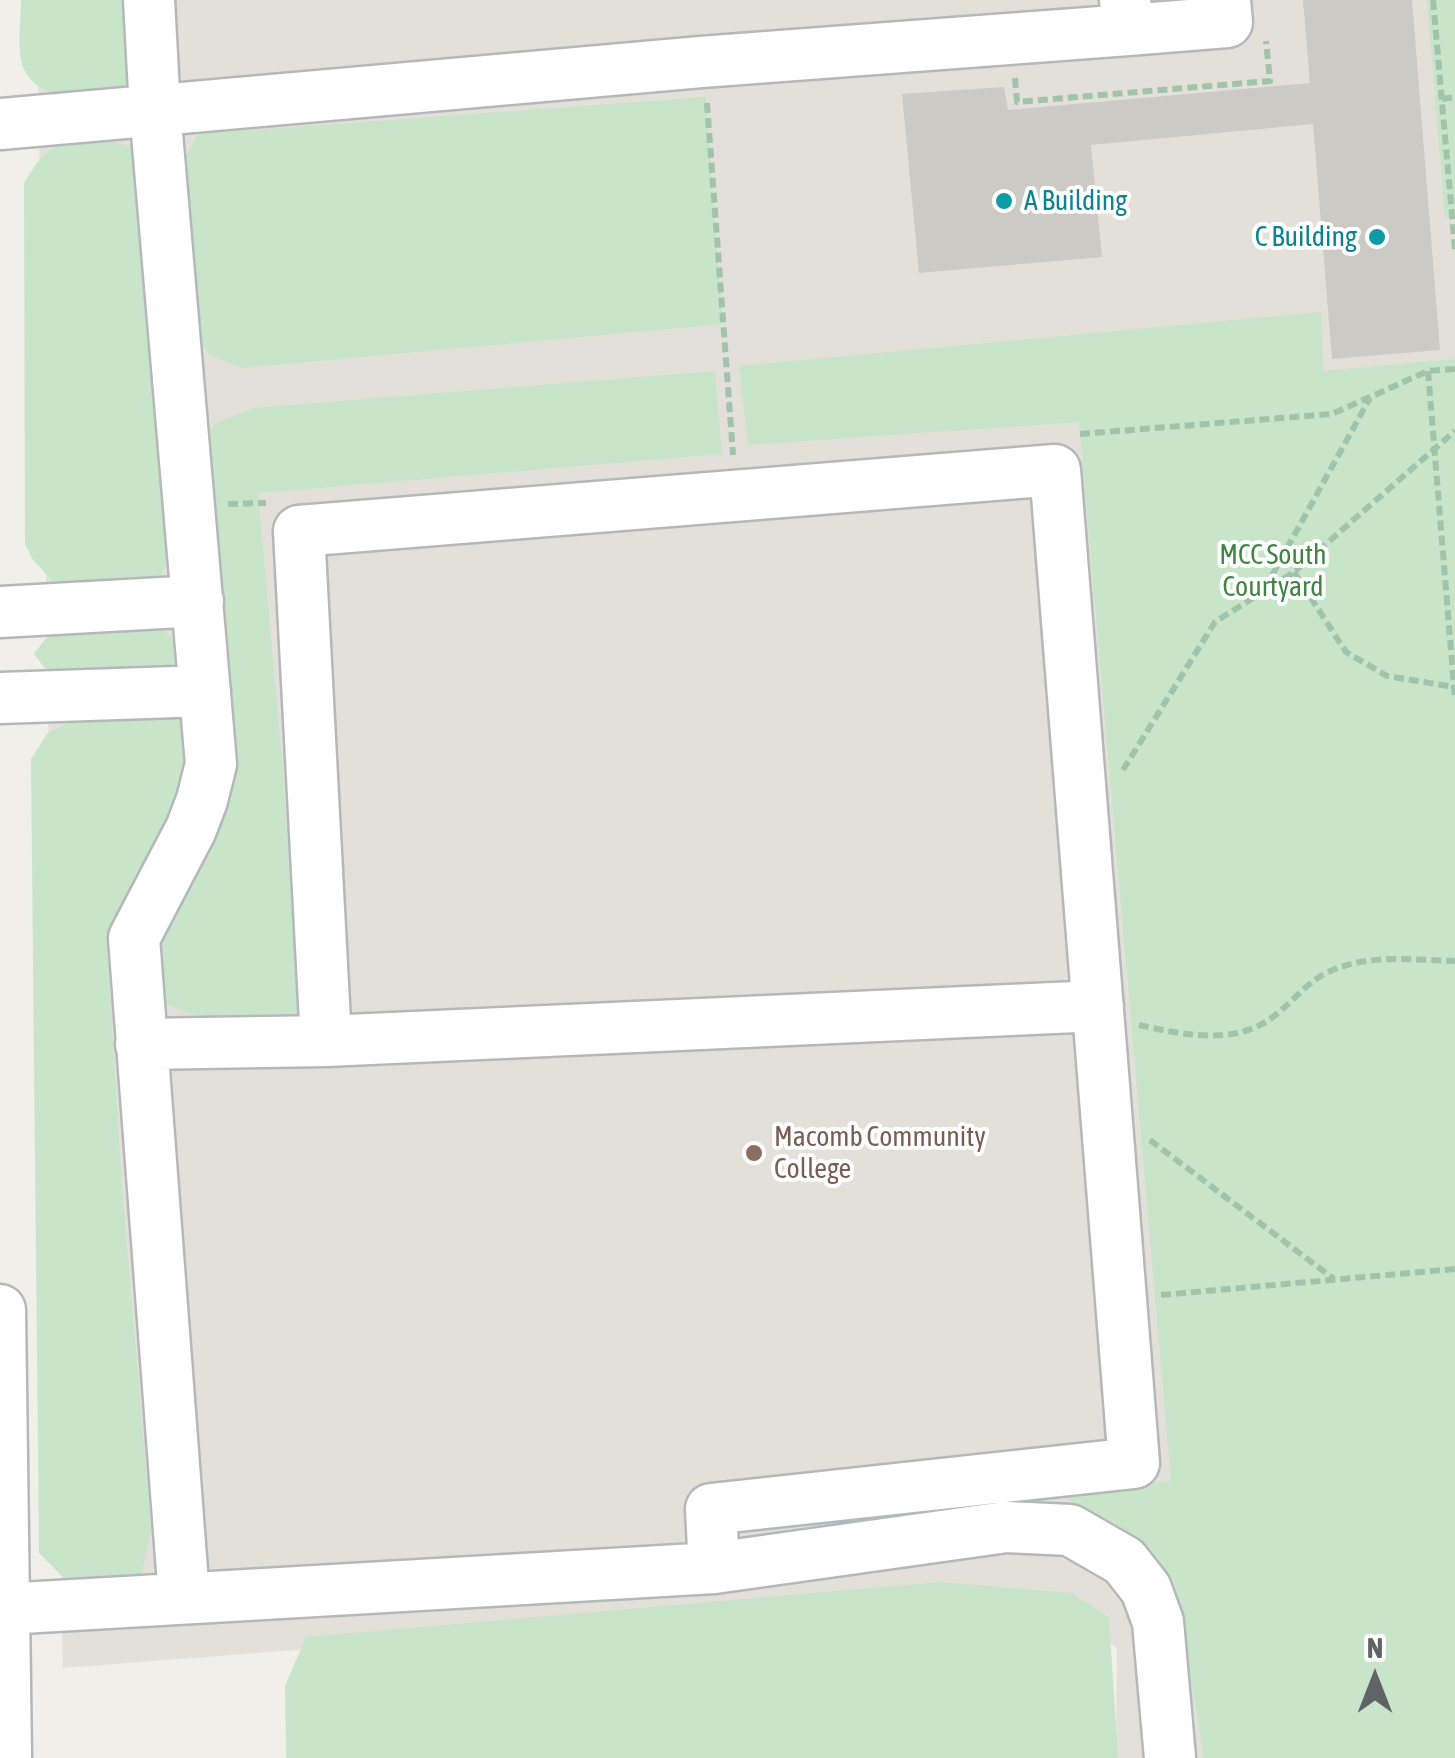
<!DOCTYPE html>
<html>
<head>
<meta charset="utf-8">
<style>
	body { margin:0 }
	#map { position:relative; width:1455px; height:1758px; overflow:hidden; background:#f0efe9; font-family:"Asap Condensed",sans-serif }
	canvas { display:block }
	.north { position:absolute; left:1325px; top:1628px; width:100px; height:100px; -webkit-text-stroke:8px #fff; paint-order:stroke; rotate:0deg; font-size:28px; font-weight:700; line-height:40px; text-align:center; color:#606367 }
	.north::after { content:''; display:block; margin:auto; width:35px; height:45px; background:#606367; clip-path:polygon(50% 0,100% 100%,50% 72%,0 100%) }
</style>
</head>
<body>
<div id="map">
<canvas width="1455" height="1758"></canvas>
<div class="north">N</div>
</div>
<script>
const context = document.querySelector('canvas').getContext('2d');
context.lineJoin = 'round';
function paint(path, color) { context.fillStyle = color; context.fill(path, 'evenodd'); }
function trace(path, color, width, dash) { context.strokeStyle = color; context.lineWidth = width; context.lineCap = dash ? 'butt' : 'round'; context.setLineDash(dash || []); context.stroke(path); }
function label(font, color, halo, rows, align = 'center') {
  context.font = font + ' "Asap Condensed",sans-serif'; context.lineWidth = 8; context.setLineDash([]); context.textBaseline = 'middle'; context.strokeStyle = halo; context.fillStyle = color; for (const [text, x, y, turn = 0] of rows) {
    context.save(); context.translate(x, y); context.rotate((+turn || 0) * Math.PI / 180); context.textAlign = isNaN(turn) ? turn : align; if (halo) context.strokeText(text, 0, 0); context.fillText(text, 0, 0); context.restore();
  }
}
const education = new Path2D(`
	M 37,0 L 1455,0 L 1455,1758 L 1116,1758 L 1117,1648 L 1037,1593 L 63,1668 Z`);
const green = new Path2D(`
	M 21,0 L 134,0 L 139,77 C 126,84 111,94 96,97 C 69,103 31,93 22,64 C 17,46 21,19 21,0 Z
	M 1427,0 L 1455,0 L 1455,217 L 1445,218 Z
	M 706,97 L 723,324 L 242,368 L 211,356 L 198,340 L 186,155 L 198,134 Z
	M 92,134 L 130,147 L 145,177 L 173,549 L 157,584 L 59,588 L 33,560 L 25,544 L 24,184 C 43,149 55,144 92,134 Z
	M 1321,312 L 1323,371 L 1455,359 L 1455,1758 L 1204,1758 L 1174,1580 L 1115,1523 L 1057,1494 L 1171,1481 L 1079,422 L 748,445 L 739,366 Z
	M 715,371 L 722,454 L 258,493 L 283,771 L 299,1024 L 194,1015 L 161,1002 L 151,961 L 232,752 L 229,677 L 205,439 L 214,424 L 253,408 Z
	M 159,628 C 174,636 177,643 177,660 L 167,670 L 46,670 L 34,654 L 46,638 L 60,635 Z
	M 116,694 L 168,709 L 184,722 L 189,762 L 179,801 L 126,907 L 108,958 L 122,1188 L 151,1529 L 141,1576 L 70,1584 L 39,1553 L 31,759 L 47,734 Z
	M 940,1582 L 1072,1593 L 1109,1617 L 1118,1758 L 286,1758 L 285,1686 L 306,1637 Z`);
const building = new Path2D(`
	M 1303,0 L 1412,0 L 1440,350 L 1332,359 L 1313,124 L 1091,145 L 1102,257 L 919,273 L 902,94 L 1004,87 L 1008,110 L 1310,83 Z`);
const path = new Path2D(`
	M 1433,0 L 1455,249
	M 1015,78 L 1017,102 L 1270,81 L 1266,41
	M 1442,99 L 1455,97
	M 707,103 L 733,455
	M 1428,371 L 1455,699
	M 1080,434 L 1332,414 L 1428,371 L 1455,369
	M 228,504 L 266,503
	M 1294,572 L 1346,652 L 1387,676 L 1454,687
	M 1265,588 L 1370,398
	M 1123,770 L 1215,622 L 1294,572 L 1455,431
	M 1139,1025 C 1179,1034 1230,1045 1267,1021 C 1288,1008 1304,984 1326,973 C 1367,953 1411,960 1455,961
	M 1150,1140 L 1334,1279
	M 1161,1295 L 1455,1269`);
const minor = new Path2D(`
	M 149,0 L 155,110 L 211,764 L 202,800 L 191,829 L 134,938 L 184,1597
	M 1128,30 L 1227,22 L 1225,0
	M 0,124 L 701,62 L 1128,30 L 1125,0
	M 0,612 L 198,601
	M 0,698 L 205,691
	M 326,1041 L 299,531 L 1055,470 L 1134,1463 L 711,1509 L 714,1568
	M 141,1044 L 326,1041 L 1098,1006
	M 0,1310 L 6,1758
	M 4,1609 L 714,1568 L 1006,1527 L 1070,1530 L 1124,1561 L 1146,1589 L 1158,1622 L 1170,1758`);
const markers = [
	[1004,201,10,"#0f9aa8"],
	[1377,237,10,"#0f9aa8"],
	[754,1153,10,"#8d6e63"]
];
const cultureNames = [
	["A Building",1024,201],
	["C Building",1357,237,"right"]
];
const parkNames = [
	["MCC South",1273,555],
	["Courtyard",1273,587]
];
const educationNames = [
	["Macomb Community",774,1137],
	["College",774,1169]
];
paint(education, '#e3e0da');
paint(green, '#c8e4c9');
paint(building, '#cccac5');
trace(minor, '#b5b8bb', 55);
trace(path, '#a1c3ab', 6, [10, 5]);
trace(minor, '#fff', 50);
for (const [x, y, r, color] of markers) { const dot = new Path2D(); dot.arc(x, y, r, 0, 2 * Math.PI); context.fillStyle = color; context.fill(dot); trace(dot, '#fff', 4); }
label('28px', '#0d838f', '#fff', cultureNames, 'left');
label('28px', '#408545', '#fff', parkNames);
label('28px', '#785e54', '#fff', educationNames, 'left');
</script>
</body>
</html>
